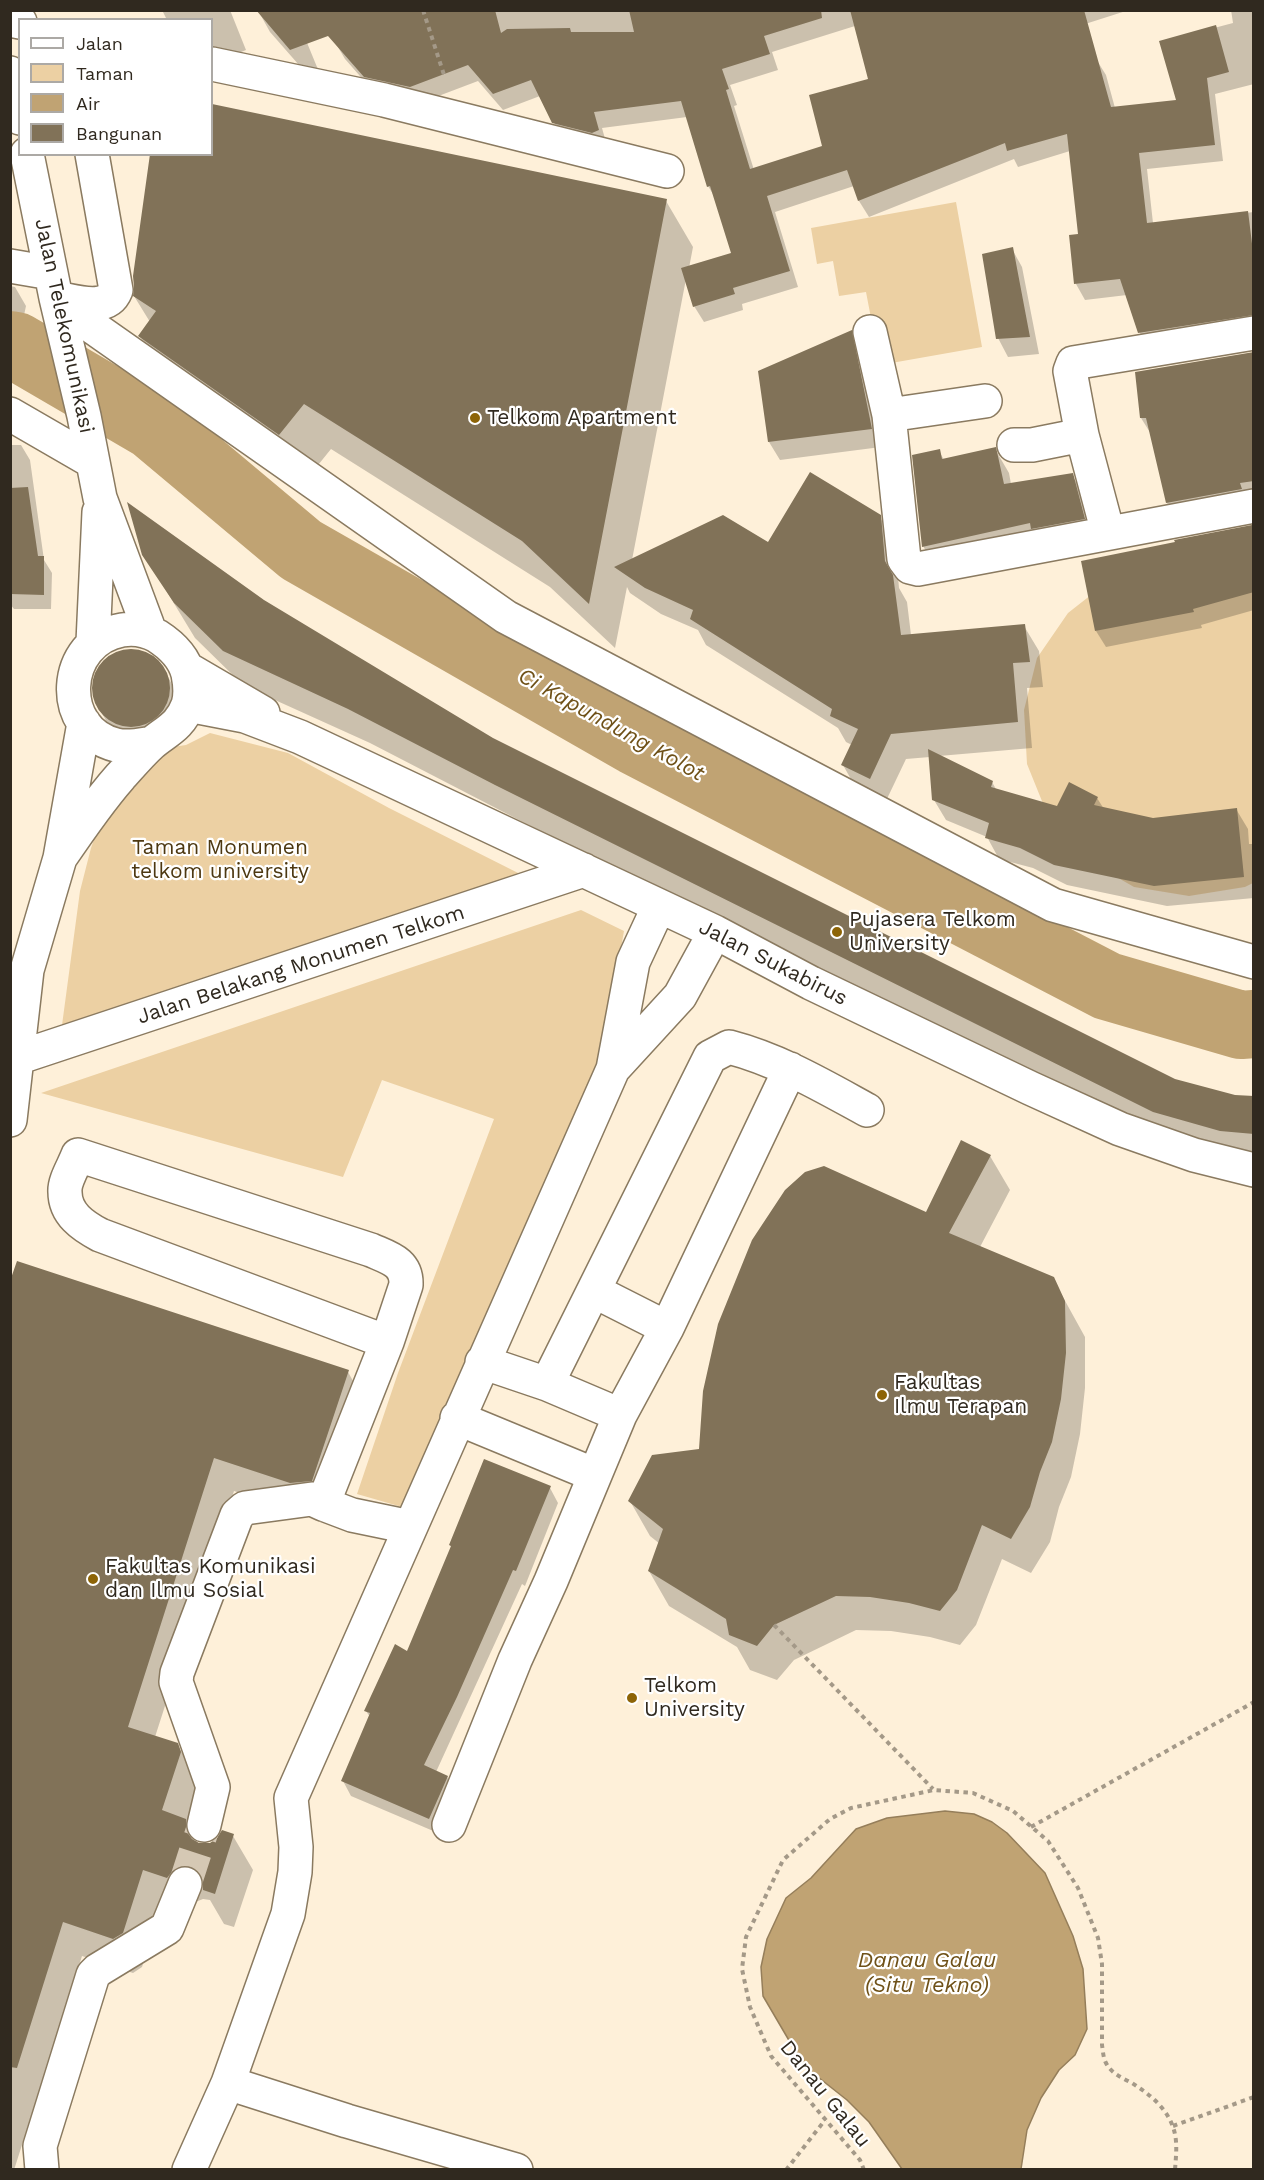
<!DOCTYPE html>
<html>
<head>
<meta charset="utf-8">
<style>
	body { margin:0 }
	#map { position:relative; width:1264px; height:2180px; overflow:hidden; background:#fef0d9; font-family:"Work Sans",sans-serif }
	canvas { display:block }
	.frame { position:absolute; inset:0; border:12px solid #30291f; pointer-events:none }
	.legend { position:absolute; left:18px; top:18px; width:195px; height:138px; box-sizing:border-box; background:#fff; border:2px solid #aca9a5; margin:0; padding:8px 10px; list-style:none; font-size:18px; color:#30291f }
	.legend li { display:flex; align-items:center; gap:12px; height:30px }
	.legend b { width:30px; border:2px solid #aca9a5 }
</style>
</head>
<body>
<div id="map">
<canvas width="1264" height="2180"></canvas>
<div class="frame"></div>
<ul class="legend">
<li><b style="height:8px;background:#fff"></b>Jalan</li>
<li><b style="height:16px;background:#ecd0a3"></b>Taman</li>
<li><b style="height:16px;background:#c0a373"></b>Air</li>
<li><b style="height:16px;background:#817258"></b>Bangunan</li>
</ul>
</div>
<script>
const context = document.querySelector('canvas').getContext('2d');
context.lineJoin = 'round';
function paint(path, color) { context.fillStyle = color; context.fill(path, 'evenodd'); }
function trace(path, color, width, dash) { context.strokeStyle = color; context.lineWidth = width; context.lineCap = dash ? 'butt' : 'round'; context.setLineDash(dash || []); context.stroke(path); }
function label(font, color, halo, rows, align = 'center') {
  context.font = font + ' "Work Sans",sans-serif'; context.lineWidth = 4.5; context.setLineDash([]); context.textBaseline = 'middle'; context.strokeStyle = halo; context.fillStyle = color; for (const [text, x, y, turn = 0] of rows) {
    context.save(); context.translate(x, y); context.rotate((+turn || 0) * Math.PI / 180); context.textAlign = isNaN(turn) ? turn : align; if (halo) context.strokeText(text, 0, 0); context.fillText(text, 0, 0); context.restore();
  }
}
const green = new Path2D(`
	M 956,202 L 982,347 L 880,365 L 866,292 L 839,296 L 833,261 L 817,264 L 811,228 Z
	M 1253,575 L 1253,883 L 1245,887 L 1189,896 L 1134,887 L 1085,859 L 1048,816 L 1027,764 L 1024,710 L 1037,658 L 1068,613 L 1110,580 Z
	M 210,733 L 288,753 L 389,808 L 534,881 L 60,1040 L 80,891 L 91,848 L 104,811 L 160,749 L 186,745 Z
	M 581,910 L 624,931 L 602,1054 L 402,1507 L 357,1494 L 398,1373 L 494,1119 L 382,1080 L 343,1177 L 41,1093 Z`);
const water = new Path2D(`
	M 945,1811 L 974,1814 L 992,1822 L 1007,1833 L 1045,1873 L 1073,1936 L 1083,1969 L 1087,2029 L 1075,2055 L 1059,2070 L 1041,2098 L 1027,2130 L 1021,2169 L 902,2169 L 869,2122 L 847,2100 L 804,2066 L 763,1996 L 761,1967 L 767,1939 L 786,1898 L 811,1878 L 856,1829 L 887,1818 Z`);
const shadow = new Path2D(`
	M 166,10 L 230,10 L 246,50 L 212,64 L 212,20 L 167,20 L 163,12 Z
	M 328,10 L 1129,10 L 963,63 L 1096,59 L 1106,75 L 1115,108 L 1177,102 L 1161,42 L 1233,23 L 1231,10 L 1254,10 L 1254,84 L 1215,94 L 1223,161 L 1147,169 L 1153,223 L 1254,212 L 1254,331 L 1149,349 L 1140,333 L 1127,295 L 1085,300 L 1076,284 L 1080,236 L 1070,151 L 1018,167 L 1014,159 L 869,217 L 859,201 L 854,186 L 775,212 L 798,287 L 742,304 L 743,310 L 704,322 L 694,306 L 686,279 L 632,560 L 769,544 L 879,516 L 895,542 L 899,588 L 907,602 L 911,635 L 1024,626 L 1039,651 L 1043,687 L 1027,688 L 1032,748 L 939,756 L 992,782 L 997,791 L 1058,808 L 1097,798 L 1104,809 L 1153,819 L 1236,809 L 1248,829 L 1249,844 L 1254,844 L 1254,898 L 1167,906 L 1067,885 L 1033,868 L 999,859 L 987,837 L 946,820 L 934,800 L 930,757 L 906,759 L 885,803 L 857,790 L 843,765 L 852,745 L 846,742 L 838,728 L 706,645 L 698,630 L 661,614 L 630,593 L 627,587 L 615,648 L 550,587 L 331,449 L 306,480 L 167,382 L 140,336 L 150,322 L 134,296 L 212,154 L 212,105 L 666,201 L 693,247 L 689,268 L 733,254 L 716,199 L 708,186 L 687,117 L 602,128 L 607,146 L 563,139 L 540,96 L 503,110 L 478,81 L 420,103 L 374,92 L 345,59 L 335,42 ZM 855,26 L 870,81 L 824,147 L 754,170 L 734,106 L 737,105 L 730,85 L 778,70 L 772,52 Z
	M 260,14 L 296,16 L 324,84 L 313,81 L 270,32 Z
	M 1012,249 L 1022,267 L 1039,354 L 1008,357 L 998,338 Z
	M 10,286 L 15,287 L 26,306 L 21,329 L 10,326 Z
	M 851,332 L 862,349 L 881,447 L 780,460 L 769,442 L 760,372 Z
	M 1254,354 L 1254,505 L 1177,519 L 1167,503 L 1151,434 L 1141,418 Z
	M 10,445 L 21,445 L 30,460 L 44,560 L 52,573 L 51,609 L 14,609 L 10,604 Z
	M 995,449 L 1009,473 L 1011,484 L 1072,475 L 1086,499 L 1097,543 L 937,570 L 923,546 L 939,451 L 944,460 Z
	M 1254,527 L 1254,610 L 1201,625 L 1202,628 L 1106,647 L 1096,631 L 1176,541 Z
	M 144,554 L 263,601 L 492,739 L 1175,1081 L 1235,1097 L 1254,1097 L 1254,1166 L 1175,1146 L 517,819 L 370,743 L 244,686 L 195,638 Z
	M 139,650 L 150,656 L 164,669 L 179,698 L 133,745 L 111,730 L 95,700 L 94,687 L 97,674 L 103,663 L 113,655 L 125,651 Z
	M 990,1156 L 1010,1190 L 980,1247 L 1053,1279 L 1085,1337 L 1085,1388 L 1080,1434 L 1071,1477 L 1059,1507 L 1050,1542 L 1031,1573 L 1002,1559 L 976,1625 L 960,1645 L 930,1637 L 891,1631 L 856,1630 L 794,1660 L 777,1680 L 750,1670 L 737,1647 L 669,1606 L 649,1571 L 660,1544 L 650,1536 L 630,1501 L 701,1451 L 926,1214 Z
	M 10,1286 L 348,1372 L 367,1406 L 331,1515 L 310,1517 L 234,1491 L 155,1737 L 177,1744 L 197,1779 L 199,1787 L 187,1824 L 199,1845 L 210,1844 L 233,1836 L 253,1870 L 234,1927 L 224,1924 L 210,1900 L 203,1899 L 193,1903 L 163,1903 L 142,1967 L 133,1973 L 82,1956 L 14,2170 L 10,2170 Z
	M 550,1488 L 558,1503 L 525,1586 L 522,1584 L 436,1772 L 447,1777 L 456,1792 L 438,1833 L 351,1796 L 343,1781 L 370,1717 L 366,1711 L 407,1653 L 452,1548 L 450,1545 Z`);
const river = new Path2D(`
	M 10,345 L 16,346 L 153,426 L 301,550 L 635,741 L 1107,986 L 1241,1025 L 1254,1024`);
const building = new Path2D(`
	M 256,10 L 495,10 L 501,33 L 507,29 L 570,28 L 571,32 L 634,32 L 629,10 L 821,10 L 822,18 L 764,36 L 770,54 L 722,69 L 729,89 L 726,90 L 750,169 L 822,146 L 809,95 L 868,79 L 850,10 L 1084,10 L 1111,107 L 1176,100 L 1159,41 L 1216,25 L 1229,72 L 1207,78 L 1215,145 L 1139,153 L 1147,223 L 1248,211 L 1254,260 L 1254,315 L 1138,333 L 1120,279 L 1074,284 L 1069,235 L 1078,234 L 1067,134 L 1007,151 L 1005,143 L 858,201 L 847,170 L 767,196 L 790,271 L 733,288 L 735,294 L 693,307 L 681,268 L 731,253 L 710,186 L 707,187 L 681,101 L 594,112 L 599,130 L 592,133 L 552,123 L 531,80 L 493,94 L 468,65 L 410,87 L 364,77 L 328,36 L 290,50 Z
	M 212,104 L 667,199 L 589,604 L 522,541 L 304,404 L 279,435 L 138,336 L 156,311 L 133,296 L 134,287 L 133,276 L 150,154 L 212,154 Z
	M 1013,247 L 1030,337 L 996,339 L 982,254 Z
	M 852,330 L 872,429 L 768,442 L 758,371 Z
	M 1254,352 L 1254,481 L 1240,483 L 1242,489 L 1166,503 L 1146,418 L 1140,418 L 1135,372 Z
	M 996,447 L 1004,484 L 1073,473 L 1085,519 L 1031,529 L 1030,523 L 922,547 L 912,455 L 940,449 L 942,459 Z
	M 810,472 L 881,515 L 885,561 L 893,575 L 901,635 L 1025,624 L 1030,662 L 1013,663 L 1018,722 L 891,734 L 870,779 L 841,765 L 858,729 L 830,716 L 832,709 L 690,619 L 693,610 L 645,588 L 614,567 L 723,515 L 768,542 Z
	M 28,487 L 38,556 L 44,556 L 44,595 L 10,594 L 10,488 Z
	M 127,502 L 264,600 L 493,738 L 1175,1079 L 1235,1095 L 1254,1096 L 1254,1134 L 1220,1131 L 1153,1112 L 495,785 L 348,709 L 223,651 L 174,603 L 142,555 Z
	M 1252,525 L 1254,532 L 1254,592 L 1193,609 L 1194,612 L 1095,631 L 1081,561 L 1175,542 L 1174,540 Z
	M92 688a39 39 0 1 1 78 0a39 39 0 1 1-78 0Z
	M 928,749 L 993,781 L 991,787 L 1057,806 L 1069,782 L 1098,797 L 1094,805 L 1153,818 L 1237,808 L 1244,877 L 1154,886 L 1054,865 L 1020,848 L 985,838 L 989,823 L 932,800 Z
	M 961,1140 L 991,1155 L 949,1233 L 1054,1277 L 1065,1301 L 1066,1353 L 1061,1399 L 1052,1442 L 1040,1472 L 1030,1507 L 1011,1539 L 982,1525 L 957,1590 L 940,1611 L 909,1603 L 870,1597 L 836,1596 L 774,1625 L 757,1646 L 729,1635 L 726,1619 L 648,1571 L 663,1529 L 628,1501 L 652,1455 L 699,1449 L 703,1391 L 718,1324 L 752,1240 L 785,1190 L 805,1172 L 824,1166 L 926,1212 Z
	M 17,1261 L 349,1370 L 312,1481 L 290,1483 L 214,1458 L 128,1727 L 178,1743 L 181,1752 L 162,1810 L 186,1819 L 186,1831 L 192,1839 L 199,1843 L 210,1843 L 217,1838 L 222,1830 L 234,1834 L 215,1894 L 203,1890 L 203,1881 L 200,1873 L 192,1866 L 183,1865 L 174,1869 L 167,1878 L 143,1870 L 123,1933 L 113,1939 L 63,1922 L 17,2068 L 10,2067 L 10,1281 Z
	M 484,1459 L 551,1486 L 516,1571 L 513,1570 L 457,1697 L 424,1765 L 448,1776 L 429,1819 L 341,1781 L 370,1713 L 364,1711 L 395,1644 L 407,1651 L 451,1546 L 449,1545 Z`);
const minorTunnel = new Path2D(`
	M 185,1884 L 204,1825`);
const path = new Path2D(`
	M 423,10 L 445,78
	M 774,1625 L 933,1789
	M 1031,1827 L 1254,1702
	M 1173,2126 L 1254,2097
	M 786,2170 L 825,2120
	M 864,2170 L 860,2160 L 771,2056 L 750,2007 L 742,1969 L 746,1937 L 783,1860 L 830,1819 L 851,1808 L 934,1790 L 973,1793 L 1013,1811 L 1048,1841 L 1078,1888 L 1098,1938 L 1102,1964 L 1102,2045 C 1103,2051 1103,2057 1106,2063 C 1111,2073 1122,2078 1132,2083 C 1149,2094 1166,2107 1173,2127 C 1178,2141 1176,2155 1175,2170`);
const minor = new Path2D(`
	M 10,20 L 20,22
	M 212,64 L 384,100 L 667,171
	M 10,73 L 20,118
	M 27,154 L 56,298 L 84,416 L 100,498 L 150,632
	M 10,266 L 51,273
	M 56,298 C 75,301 107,313 116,290 L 92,154
	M 57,302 L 506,617 L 1053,905 L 1254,962
	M 870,332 L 889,415 L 904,559 L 910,567 L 918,569 L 1254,506
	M 10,414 L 93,462
	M 889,415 L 985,401
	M 1014,445 L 1032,445 L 1082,435
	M 1108,533 L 1082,435 L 1070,371 L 1073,363 L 1254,333
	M 93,642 L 99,512
	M 186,668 L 263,713
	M 188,705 L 245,716 L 300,737 L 715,932 L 811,983 L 1030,1088 L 1120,1129 L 1194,1155 L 1254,1170
	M 60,858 C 79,830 98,802 120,777 C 130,766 140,754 151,744 C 166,731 180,727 188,705 C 191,695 190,684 188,674 C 184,657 171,645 157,636 C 146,630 134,628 122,630 C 61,641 56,730 116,745 C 128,748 140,745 152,743
	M 10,1061 L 17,1058 L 27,970 L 60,858 L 84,723
	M 613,1069 L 680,996 L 715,932
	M 10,1120 L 17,1058 L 584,870
	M 78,1155 L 371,1250 C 389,1258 407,1262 406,1285 L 387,1342 L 100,1235 C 83,1226 65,1214 65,1192 C 64,1181 74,1166 78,1155 Z
	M 594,1291 L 667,1328
	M 387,1342 L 323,1504 L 352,1515 L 410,1527
	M 482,1362 L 547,1384
	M 620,1415 L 667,1328 L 790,1069
	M 595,1475 L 620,1415 L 547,1384 L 710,1057 L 729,1047 C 779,1060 823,1086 867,1110
	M 204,1825 L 213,1787 L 176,1682 L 177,1673 L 237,1515 L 245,1508 L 312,1499 L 323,1504
	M 449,1825 L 515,1660 L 551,1581 L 595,1475 L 457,1418
	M 228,2083 L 347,2121 L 516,2170
	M 42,2170 L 40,2146 L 93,1975 L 98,1970 L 167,1928 L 185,1884
	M 189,2170 L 228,2083 L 288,1914 L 295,1872 L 296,1847 L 291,1798 L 613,1069 L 633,962 L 659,906`);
const markers = [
	[475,418,6,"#8d6407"],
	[837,932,6,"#8d6407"],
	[882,1395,6,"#8d6407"],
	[93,1579,6,"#8d6407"],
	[632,1698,6,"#8d6407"]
];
const streetNames = [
	["Jalan Telekomunikasi",64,326,78],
	["Jalan Sukabirus",773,963,27],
	["Jalan Belakang Monumen Telkom",301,965,-18],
	["Danau Galau",825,2094,51]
];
const poiNames = [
	["Telkom Apartment",487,418],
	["Pujasera Telkom",849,920],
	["University",849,944],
	["Fakultas",894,1383],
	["Ilmu Terapan",894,1407],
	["Fakultas Komunikasi",105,1567],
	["dan Ilmu Sosial",105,1591],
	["Telkom",644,1686],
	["University",644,1710]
];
const parkNames = [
	["Taman Monumen",220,848],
	["telkom university",220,872]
];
const waterNames = [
	["Ci Kapundung Kolot",611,725,29],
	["Danau Galau",927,1961],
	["(Situ Tekno)",927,1986]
];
paint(green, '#ecd0a3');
paint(water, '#c0a373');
trace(water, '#957e5a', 1.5);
paint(shadow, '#0003');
trace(river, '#c0a373', 68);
paint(building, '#817258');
trace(minorTunnel, '#d5c8b4', 33, [33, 16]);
trace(minor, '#8a7a60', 36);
trace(path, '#a49988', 4, [4.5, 4.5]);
trace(minor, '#fff', 33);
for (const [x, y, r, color] of markers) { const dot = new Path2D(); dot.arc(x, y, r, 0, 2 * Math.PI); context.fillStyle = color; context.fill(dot); trace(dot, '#fff', 2); }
label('21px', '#30291f', '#fff', streetNames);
label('21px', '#30291f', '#fff', poiNames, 'left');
label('21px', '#4d3811', '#fff', parkNames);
label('italic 22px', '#6f5118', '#fff', waterNames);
</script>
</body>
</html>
